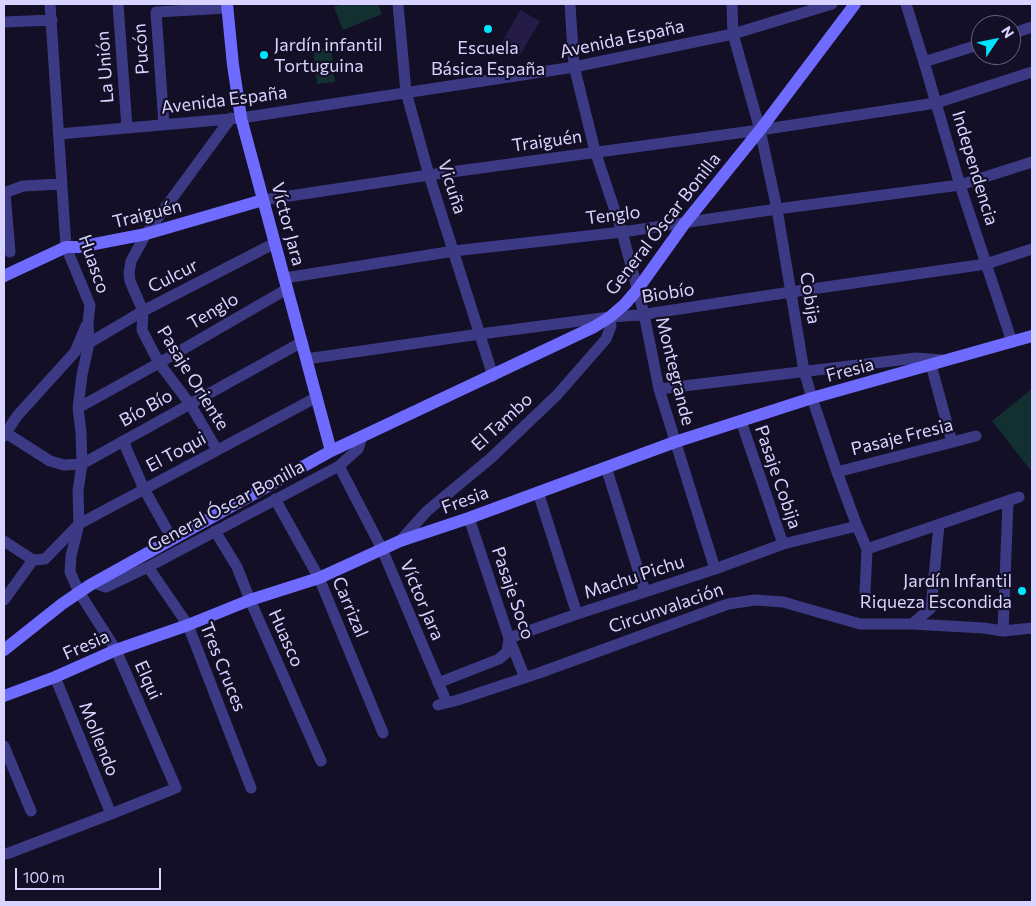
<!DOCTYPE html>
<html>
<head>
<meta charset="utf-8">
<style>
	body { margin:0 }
	#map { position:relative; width:1036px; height:906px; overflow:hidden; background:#130f26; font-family:Commissioner,sans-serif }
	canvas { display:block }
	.frame { position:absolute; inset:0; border:5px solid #d9d4ff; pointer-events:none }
	.north { position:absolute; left:971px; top:15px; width:50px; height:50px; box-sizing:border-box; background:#130f26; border:1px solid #625e7d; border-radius:50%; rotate:56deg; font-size:14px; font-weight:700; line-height:20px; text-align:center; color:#d9d4ff }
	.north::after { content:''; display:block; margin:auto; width:18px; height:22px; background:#00e5ff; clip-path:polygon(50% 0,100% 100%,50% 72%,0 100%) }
	.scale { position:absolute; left:15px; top:868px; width:146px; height:22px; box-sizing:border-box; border:2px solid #d9d4ff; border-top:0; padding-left:6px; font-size:15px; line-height:18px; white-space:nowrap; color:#d9d4ff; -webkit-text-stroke:4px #130f26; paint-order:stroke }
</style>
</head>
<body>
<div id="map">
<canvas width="1036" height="906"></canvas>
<div class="frame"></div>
<div class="north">N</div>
<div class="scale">100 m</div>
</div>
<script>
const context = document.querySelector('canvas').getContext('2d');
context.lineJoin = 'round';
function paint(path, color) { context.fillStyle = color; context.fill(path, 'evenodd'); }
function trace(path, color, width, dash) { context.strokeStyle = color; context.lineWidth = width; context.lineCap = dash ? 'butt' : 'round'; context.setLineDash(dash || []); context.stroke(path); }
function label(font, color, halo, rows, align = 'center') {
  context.font = font + ' Commissioner,sans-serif'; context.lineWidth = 4.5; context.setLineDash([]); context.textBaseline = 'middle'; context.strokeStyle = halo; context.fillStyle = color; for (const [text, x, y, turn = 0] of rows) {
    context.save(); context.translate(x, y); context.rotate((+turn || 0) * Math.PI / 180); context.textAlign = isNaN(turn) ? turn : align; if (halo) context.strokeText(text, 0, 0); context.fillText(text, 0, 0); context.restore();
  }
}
const green = new Path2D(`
	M 342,4 L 378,4 L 382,14 L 343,30 L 334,7 Z
	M 331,48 L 335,82 L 317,84 L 313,50 Z
	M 1032,389 L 1032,472 L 992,421 Z`);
const building = new Path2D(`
	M 520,10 L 540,21 L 519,57 L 500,46 Z`);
const street = new Path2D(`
	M 118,4 L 127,128
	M 398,4 L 406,92 L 429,175 L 493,376
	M 570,4 L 574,67 L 576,74 L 595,151 L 622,232 L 644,314 L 659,389 L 715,569
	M 732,4 L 733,34 L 760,130 L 777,209 L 804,371 L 812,398 L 837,472 L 857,526 L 867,549 L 865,593
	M 906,4 L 924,62 L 960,185 L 1012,342
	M 4,22 L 52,20
	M 1011,34 L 1032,27
	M 924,62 L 981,44
	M 164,125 L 156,12 L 227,8
	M 59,134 L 241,118 L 574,67 L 733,34 L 832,4
	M 4,193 L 23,186 L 62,184
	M 5,193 L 10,252
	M 263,200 L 429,175 L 760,130 L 936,103 L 1032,72
	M 285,278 L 454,251 L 622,232 L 777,209 L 960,185 L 1032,162
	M 89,343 L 143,311 L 275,243
	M 306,359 L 480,334 L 610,317 L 640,315 L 791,292 L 986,264 L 1032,249
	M 931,365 L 952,442
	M 659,389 L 916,358 L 942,360
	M 78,408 L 159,363 L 287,289
	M 741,421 L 783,544
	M 6,433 L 50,461 L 64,465 L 82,464 L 302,342
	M 4,436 L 17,416 L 75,352 L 86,326
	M 123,441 L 144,489 L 166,528
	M 217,450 L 190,404 L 159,363 L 142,330 L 143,311 L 130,281 L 129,273 L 131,261 L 146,234 L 231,118
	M 339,466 L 382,549 L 444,696
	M 606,467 L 645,592
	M 837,472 L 976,436
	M 538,492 L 577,614
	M 275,499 L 319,578 L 383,733
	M 469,518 L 509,638 L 525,678
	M 215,531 L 237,567 L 250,600 L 321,761
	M 4,541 L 33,560
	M 400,541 L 427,511 L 491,458 L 557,395 L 606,339 L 611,326 L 610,317
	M 867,549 L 1019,497
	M 148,567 L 188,625 L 251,788
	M 94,583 L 106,587 L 148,567 L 339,466 L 358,449 L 362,437
	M 4,600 L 33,560 L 45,559 L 79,524 L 317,397
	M 912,624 L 984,628 L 1003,631 L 1032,628
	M 1003,631 L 1008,501
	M 55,677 L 111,814
	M 438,683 L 499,659 L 507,652 L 509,638 L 577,614 L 715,569 L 783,544 L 857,526
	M 438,705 L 458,700 L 539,673 L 728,604 L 755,600 L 783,602 L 860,624 L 912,624 L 931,608 L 939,525
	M 4,746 L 31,811
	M 4,854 L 9,853 L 111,814 L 176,788 L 116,650 L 79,592 L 70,572 L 71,556 L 79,524 L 78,491 L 82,464 L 81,432 L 78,408 L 82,375 L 89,343 L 88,323 L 90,305 L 66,247 L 50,4`);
const secondary = new Path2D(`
	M 227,4 L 233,65 L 241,118 L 331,451
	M 4,276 L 66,247 L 79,247 L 146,234 L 263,200
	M 4,650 L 62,604 L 90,585 L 331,451 L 594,327 L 610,317 L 625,304 L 637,290 L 685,223 L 760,130 L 855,4
	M 4,696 L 55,677 L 116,650 L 188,625 L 250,600 L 319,578 L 400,541 L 469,518 L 675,442 L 812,398 L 1032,336`);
const markers = [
	[488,29,5,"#00e5ff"],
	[264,55,5,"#00e5ff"],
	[1022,591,5,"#00e5ff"]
];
const streetNames = [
	["Avenida España",622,39,-12],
	["Pucón",141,49,-94],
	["La Unión",105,67,-94],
	["Avenida España",224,100,-7],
	["Traiguén",547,141,-8],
	["Independencia",975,168,73],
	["Vicuña",452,187,72],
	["Traiguén",147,214,-14],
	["Tenglo",613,215,-7],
	["Víctor Jara",288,224,75],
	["General Óscar Bonilla",663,224,-52],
	["Huasco",94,264,71],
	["Culcur",173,276,-27],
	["Biobío",668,293,-9],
	["Cobija",810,298,81],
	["Tenglo",213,311,-30],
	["Fresia",850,370,-15],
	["Montegrande",675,371,76],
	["Pasaje Oriente",193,378,58],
	["Bío Bío",146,408,-29],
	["El Tambo",502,422,-43],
	["Pasaje Fresia",902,437,-14],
	["El Toqui",176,452,-28],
	["Pasaje Cobija",778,477,71],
	["Fresia",465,500,-20],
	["General Óscar Bonilla",226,506,-28],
	["Machu Pichu",634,577,-18],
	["Pasaje Soco",513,593,71],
	["Víctor Jara",422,600,67],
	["Carrizal",350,607,67],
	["Circunvalación",666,608,-19],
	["Huasco",286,638,66],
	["Fresia",86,645,-24],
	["Tres Cruces",223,667,68],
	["Elqui",148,680,66],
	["Mollendo",99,739,68]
];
const poiNames = [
	["Jardín infantil",274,45],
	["Tortuguina",274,66],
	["Escuela",488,48,"center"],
	["Básica España",488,69,"center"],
	["Jardín Infantil",1012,581,"right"],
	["Riqueza Escondida",1012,602,"right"]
];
paint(green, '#12302f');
paint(building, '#241b47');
trace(street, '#3d3a85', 11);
trace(secondary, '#6f6bff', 12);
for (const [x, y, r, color] of markers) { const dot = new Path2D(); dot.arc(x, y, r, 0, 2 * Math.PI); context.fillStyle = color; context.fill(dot); trace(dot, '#130f26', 2); }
label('18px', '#d9d4ff', '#130f26', streetNames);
label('18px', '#d9d4ff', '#130f26', poiNames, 'left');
</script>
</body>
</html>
